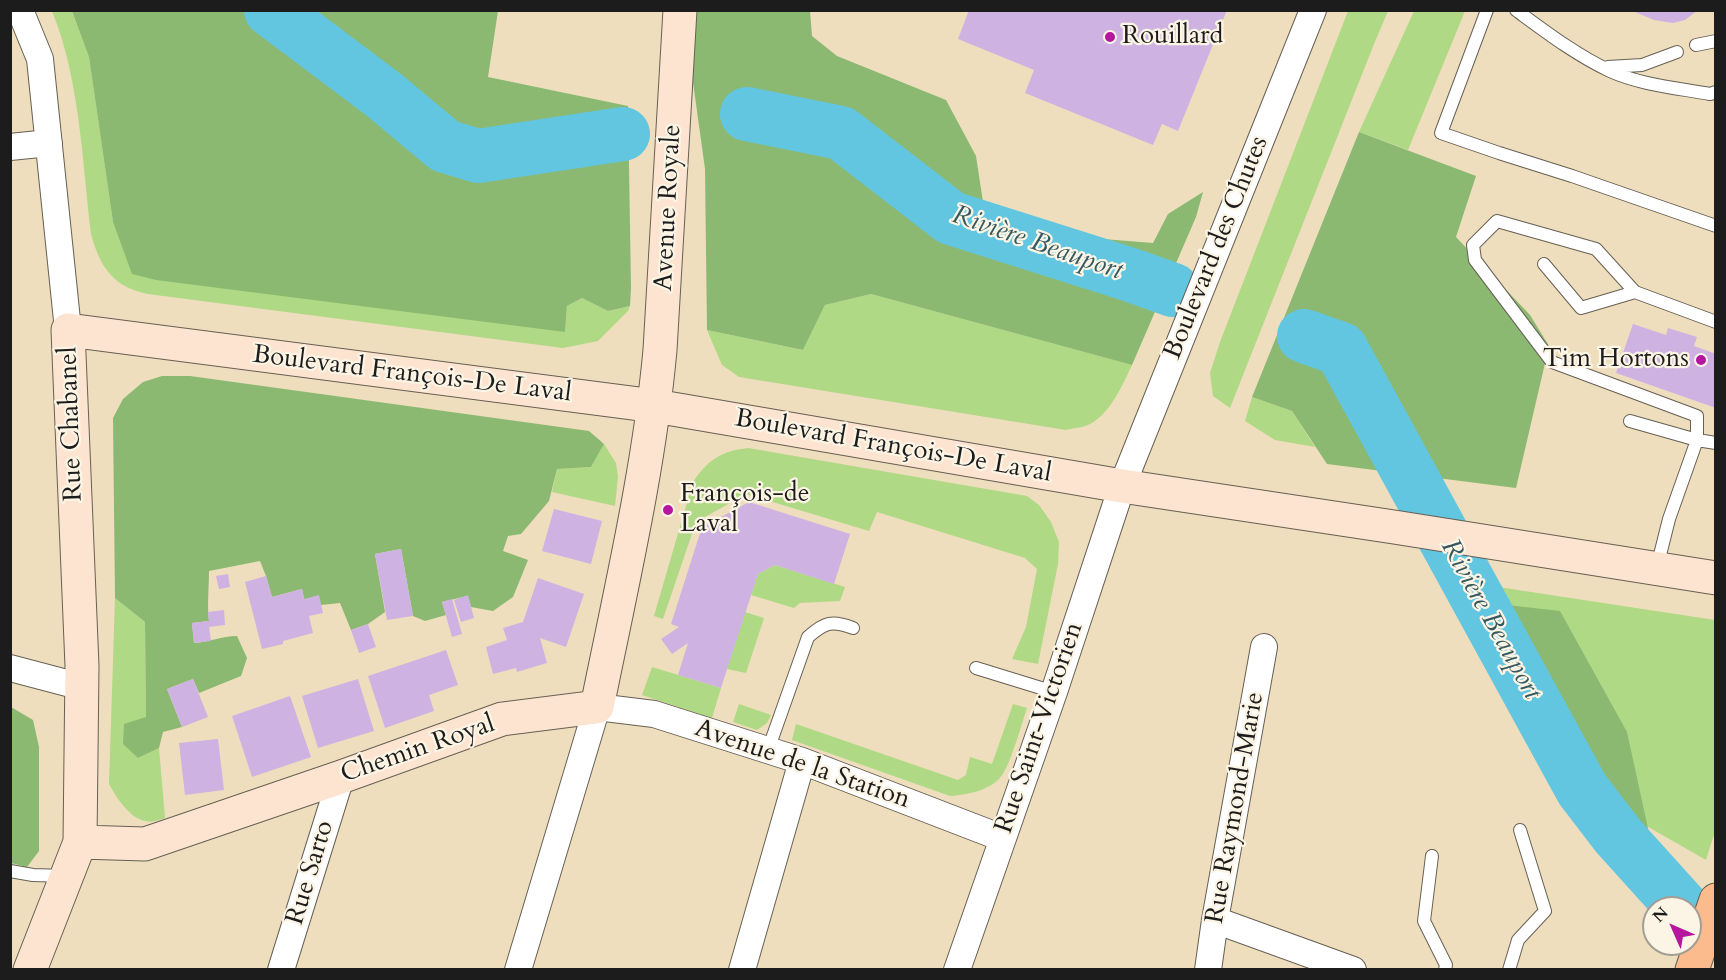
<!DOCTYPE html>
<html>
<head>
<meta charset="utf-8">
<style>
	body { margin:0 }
	#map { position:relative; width:1726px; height:980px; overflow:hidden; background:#eedebd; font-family:Cardo,serif }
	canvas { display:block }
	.frame { position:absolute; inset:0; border:12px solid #1c1c1c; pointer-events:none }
	.north { position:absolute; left:1642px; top:896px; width:60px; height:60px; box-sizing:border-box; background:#fcf5e5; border:2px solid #a29e95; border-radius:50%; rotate:315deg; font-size:16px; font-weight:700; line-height:24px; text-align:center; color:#1c1c1c }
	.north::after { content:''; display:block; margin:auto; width:21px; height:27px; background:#b5179e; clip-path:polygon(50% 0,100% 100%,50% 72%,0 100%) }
</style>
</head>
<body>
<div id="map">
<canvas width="1726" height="980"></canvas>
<div class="frame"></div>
<div class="north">N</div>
</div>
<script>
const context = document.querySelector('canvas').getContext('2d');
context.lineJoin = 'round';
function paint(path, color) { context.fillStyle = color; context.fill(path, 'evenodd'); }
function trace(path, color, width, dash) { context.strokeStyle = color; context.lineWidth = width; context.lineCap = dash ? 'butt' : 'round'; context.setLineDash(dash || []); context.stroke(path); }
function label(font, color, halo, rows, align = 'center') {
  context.font = font + ' Cardo,serif'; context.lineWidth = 4.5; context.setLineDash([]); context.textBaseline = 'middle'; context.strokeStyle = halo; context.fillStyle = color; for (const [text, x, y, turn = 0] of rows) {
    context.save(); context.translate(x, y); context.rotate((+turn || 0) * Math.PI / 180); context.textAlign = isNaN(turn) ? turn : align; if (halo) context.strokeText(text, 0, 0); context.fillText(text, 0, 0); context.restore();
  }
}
const green = new Path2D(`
	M 52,11 L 72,11 L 89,57 L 113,222 L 565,332 L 567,306 L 582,298 L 608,311 L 630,306 L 628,311 L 598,341 L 563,348 L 148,294 C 113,287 100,267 91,234 C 82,160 80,80 52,11 Z
	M 1348,11 L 1388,11 L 1374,44 L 1230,408 L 1213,396 L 1210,373 L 1220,342 Z
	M 1414,11 L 1465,11 L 1408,150 L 1359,132 Z
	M 871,294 L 1132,365 C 1123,384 1110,414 1090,424 C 1083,428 1073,428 1066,430 L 739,377 L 722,365 L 707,330 L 803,350 L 825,305 Z
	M 1252,397 L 1292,411 L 1315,447 L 1275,440 L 1245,421 Z
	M 604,444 L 616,463 L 618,477 L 615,506 L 552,492 L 557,469 L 591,467 Z
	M 748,448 L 1027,496 L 1039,505 L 1051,522 L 1059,542 L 1058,564 L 1038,664 L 1012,659 L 1026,627 L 1037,569 L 1025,558 L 877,512 L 869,531 L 746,494 L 696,522 L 663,619 L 654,616 L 693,482 C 708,460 721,451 748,448 Z
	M 775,565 L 845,587 L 840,601 L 800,603 L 794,608 L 751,595 L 758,574 Z
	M 1485,585 L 1715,620 L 1716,828 L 1706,860 L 1624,813 L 1571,759 L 1510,631 Z
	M 115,598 L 145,622 L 146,717 L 138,758 L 159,748 L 165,818 C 159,820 152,823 146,821 C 130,819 116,797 109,784 Z
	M 745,612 L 764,618 L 746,673 L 727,669 Z
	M 652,667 L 721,688 L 712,718 L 642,695 Z
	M 739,704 L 771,715 L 767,723 L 757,730 L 733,722 Z
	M 1013,704 L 1027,708 C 1021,725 1010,768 999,779 C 987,791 966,795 950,796 L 792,740 L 796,724 L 958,780 L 966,775 L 970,757 L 992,764 Z`);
const forest = new Path2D(`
	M 72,11 L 498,11 L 488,77 L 628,106 L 631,288 L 630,306 L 608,311 L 582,298 L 567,306 L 565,332 L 156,280 L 132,274 L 113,222 L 89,57 Z
	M 697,11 L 810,11 L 812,36 L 837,56 L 946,100 L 976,156 L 983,202 L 1066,236 L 1153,243 L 1168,214 L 1203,192 L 1196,217 L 1132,365 L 871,294 L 825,305 L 803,350 L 707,330 L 705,169 L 692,75 Z
	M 1359,132 L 1476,176 L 1456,237 L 1530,315 L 1549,346 L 1516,488 L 1327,464 L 1292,411 L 1252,397 Z
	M 162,376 L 190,376 L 589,431 L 604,444 L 591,467 L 557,469 L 549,501 L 521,534 L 508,536 L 503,551 L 528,560 L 513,597 L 493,611 L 471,607 L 467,596 L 442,602 L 446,615 L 425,621 L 413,616 L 401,549 L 375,554 L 385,612 L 368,624 L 351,630 L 340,603 L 321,605 L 304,599 L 302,589 L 272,597 L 266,576 L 260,561 L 209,571 C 209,587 207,605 209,621 L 192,623 L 194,643 C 209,642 222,636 237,636 L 247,658 L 241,676 L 199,693 L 193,679 L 167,689 L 182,727 L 163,732 L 159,748 L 138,758 L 123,744 L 124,724 L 146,717 L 145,622 L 115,598 L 113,418 L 123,399 L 143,382 Z
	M 1489,603 L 1560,611 L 1627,732 L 1649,833 L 1603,811 L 1510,646 Z
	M 11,707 L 33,720 L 39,747 L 39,851 L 27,867 L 11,863 Z`);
const river = new Path2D(`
	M 271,10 L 384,95 L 445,146 L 478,156 L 623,134
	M 747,114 L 841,133 L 951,218 L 1128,274 L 1173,290
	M 1304,336 L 1341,349 L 1582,789 L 1618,836 L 1683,908`);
const building = new Path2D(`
	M 969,10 L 1227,10 L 1178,131 L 1162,124 L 1153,145 L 1025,93 L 1034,70 L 958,39 Z
	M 1630,10 L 1698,10 L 1685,20 L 1673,23 L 1654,20 Z
	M 1633,324 L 1666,335 L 1668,328 L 1697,337 L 1694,346 L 1716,354 L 1716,408 L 1616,373 Z
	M 749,502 L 850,534 L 834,584 L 775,565 L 758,574 L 721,688 L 678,675 L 688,643 L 672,654 L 661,639 L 679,627 L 671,624 L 702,527 Z
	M 554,509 L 602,521 L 591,564 L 542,551 Z
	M 401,549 L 413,616 L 387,620 L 375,554 Z
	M 228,574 L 230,587 L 219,589 L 216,576 Z
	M 266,576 L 272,597 L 302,589 L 304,599 L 319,595 L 323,613 L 309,616 L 313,633 L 283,641 L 283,644 L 262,649 L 245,582 Z
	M 538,578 L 584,594 L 566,647 L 540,638 L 547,663 L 517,672 L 516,668 L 493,674 L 486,647 L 507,640 L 503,628 L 523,622 Z
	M 468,595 L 474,618 L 461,622 L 454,600 Z
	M 452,599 L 462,634 L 452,637 L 442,602 Z
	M 224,610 L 225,625 L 209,627 L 211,641 L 194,643 L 192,623 L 209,621 L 208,612 Z
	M 368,624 L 376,647 L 359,653 L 351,630 Z
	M 446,650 L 458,685 L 429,695 L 434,711 L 385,728 L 368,676 Z
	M 193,679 L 208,717 L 182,727 L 167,689 Z
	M 358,679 L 374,731 L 318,748 L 302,696 Z
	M 290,696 L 311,757 L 252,777 L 232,716 Z
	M 218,739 L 224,790 L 185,795 L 179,743 Z`);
const lane = new Path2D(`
	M 1487,10 L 1441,133 L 1499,153 L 1572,176 L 1716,226
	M 1516,10 C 1546,32 1576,55 1610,71 C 1641,85 1677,88 1710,94 L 1716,92
	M 1696,45 L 1716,41
	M 1608,67 L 1642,65 L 1677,52
	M 1544,264 L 1581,308 L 1635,292 L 1716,322
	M 1635,292 L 1596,249 L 1497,221 L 1473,245 L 1475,260 L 1552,362 L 1697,416 L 1697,440 L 1669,519 L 1657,567
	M 1630,421 L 1697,440 L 1716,443
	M 976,668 L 1054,692
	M 768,750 L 808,637 C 825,622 832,620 853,628
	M 1432,856 L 1424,921 L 1446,965 L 1445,970
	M 10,871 L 33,875 L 65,876
	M 1509,970 L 1518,940 L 1545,911 L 1520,830`);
const street = new Path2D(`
	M 20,10 L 40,59 L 68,330
	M 10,147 L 49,143
	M 10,668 L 82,687
	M 1215,920 L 1353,970
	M 281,970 L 341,777
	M 518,970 L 597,707 L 654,714 L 802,761 L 1002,838
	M 742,970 L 802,761
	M 957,970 L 1054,692 L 1122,486 L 1313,10
	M 1208,970 L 1215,920 L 1264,647`);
const secondary = new Path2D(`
	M 80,842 L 145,844 L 341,777 L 502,719 L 597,707 C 621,588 649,470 660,350 L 680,10
	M 30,970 L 80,842 L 82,666 L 68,330 L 655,406 L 1122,486 L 1394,527 L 1716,578`);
const primary = new Path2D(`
	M 1692,970 L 1716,900`);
const markers = [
	[1110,37,6,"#b5179e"],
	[1701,360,6,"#b5179e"],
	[668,510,6,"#b5179e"]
];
const poiNames = [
	["Rouillard",1122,37],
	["Tim Hortons",1689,360,"right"],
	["François-de",680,495],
	["Laval",680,525]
];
const streetNames = [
	["Avenue Royale",669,208,-87],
	["Boulevard des Chutes",1217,248,-68],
	["Boulevard François-De Laval",412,375,7],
	["Rue Chabanel",72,424,-92],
	["Boulevard François-De Laval",893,447,10],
	["Rue Saint-Victorien",1040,728,-71],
	["Chemin Royal",418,750,-19],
	["Avenue de la Station",802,765,19],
	["Rue Raymond-Marie",1236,808,-80],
	["Rue Sarto",311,873,-73]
];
const waterNames = [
	["Rivière Beauport",1037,244,19],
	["Rivière Beauport",1490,620,61]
];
paint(green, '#afd984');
paint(forest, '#8bb972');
trace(river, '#63c6e1', 54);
paint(building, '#ceb3e2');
trace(lane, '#666054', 14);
trace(street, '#666054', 28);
trace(secondary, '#666054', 35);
trace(primary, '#666054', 35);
trace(lane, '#fff', 12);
trace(street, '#fff', 26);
trace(secondary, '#fde4d1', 33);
trace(primary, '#fbbb8c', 33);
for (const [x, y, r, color] of markers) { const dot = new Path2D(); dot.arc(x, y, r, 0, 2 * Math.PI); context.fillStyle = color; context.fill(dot); trace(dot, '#fcf5e5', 2); }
label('26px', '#1c1c1c', '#fcf5e5', poiNames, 'left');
label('26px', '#1c1c1c', '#fcf5e5', streetNames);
label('italic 27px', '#355861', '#fcf5e5', waterNames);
</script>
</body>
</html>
